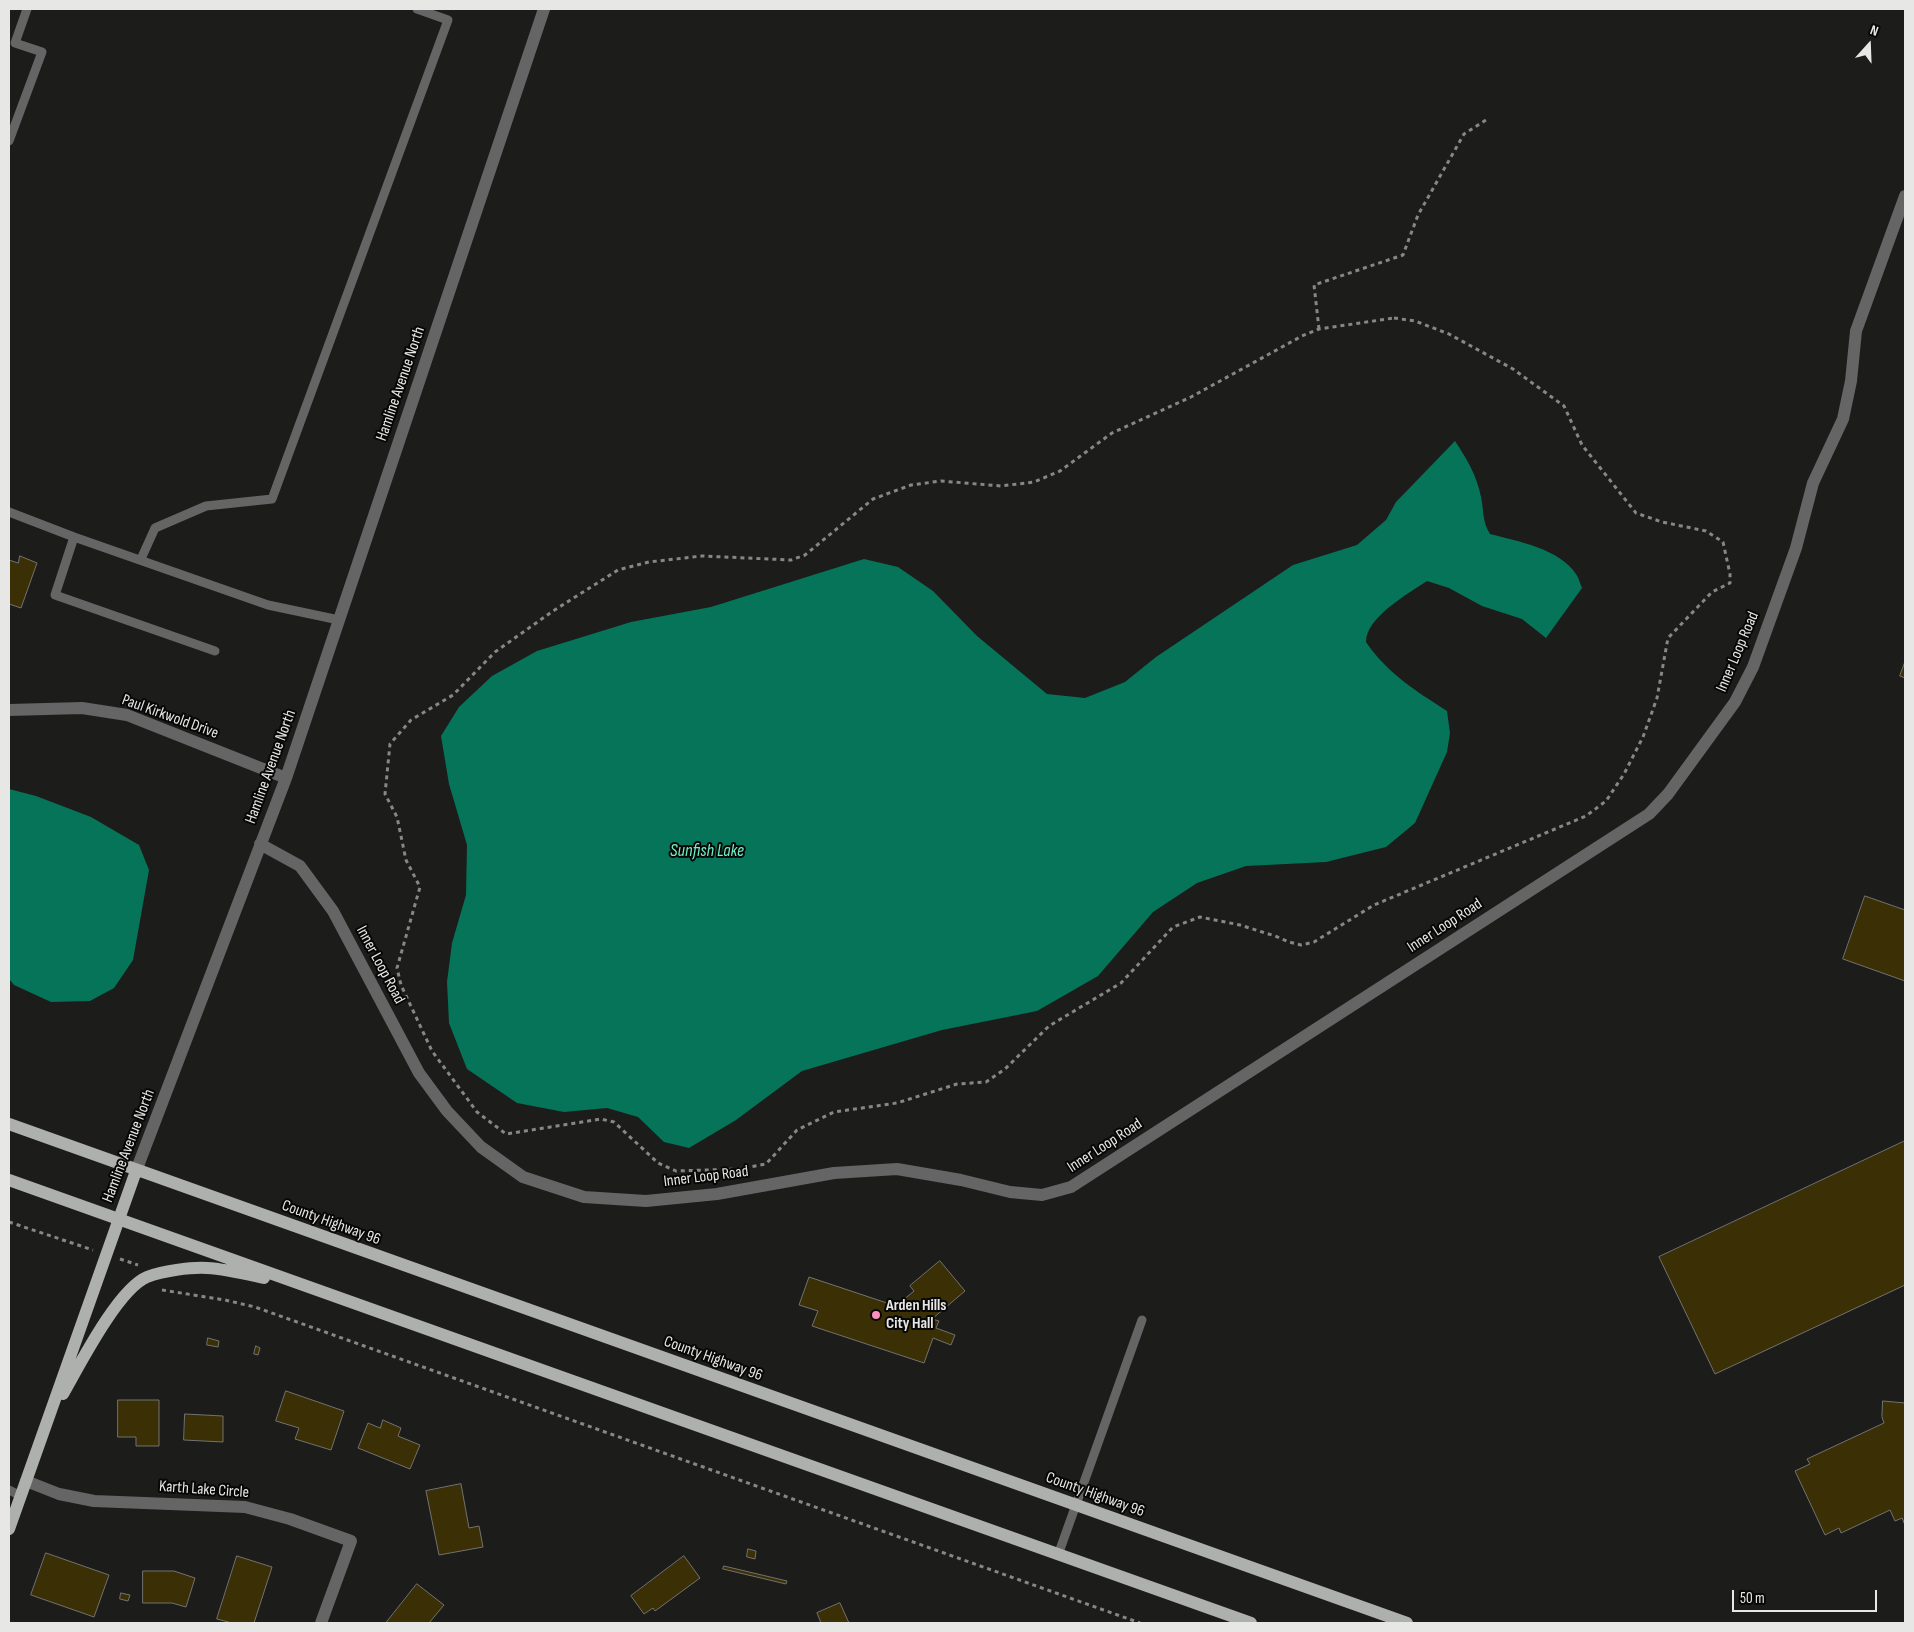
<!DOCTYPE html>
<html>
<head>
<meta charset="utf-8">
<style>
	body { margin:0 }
	#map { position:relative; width:1914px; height:1632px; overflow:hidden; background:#1c1c1a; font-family:"Sofia Sans Condensed",sans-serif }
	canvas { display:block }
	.frame { position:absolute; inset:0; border:10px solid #e7e7e6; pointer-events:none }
	.north { position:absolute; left:1844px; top:20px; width:50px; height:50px; -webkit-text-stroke:4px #060706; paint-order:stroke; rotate:20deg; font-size:14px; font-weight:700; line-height:20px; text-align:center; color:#e7e7e6 }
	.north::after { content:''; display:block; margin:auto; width:18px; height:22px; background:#e7e7e6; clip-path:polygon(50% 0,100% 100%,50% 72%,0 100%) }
	.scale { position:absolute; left:1732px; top:1590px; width:145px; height:22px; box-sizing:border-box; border:2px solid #e7e7e6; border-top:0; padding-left:6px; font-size:15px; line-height:18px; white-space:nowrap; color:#e7e7e6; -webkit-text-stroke:4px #060706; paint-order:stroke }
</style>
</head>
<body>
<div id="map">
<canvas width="1914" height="1632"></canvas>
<div class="frame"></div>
<div class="north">N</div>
<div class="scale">50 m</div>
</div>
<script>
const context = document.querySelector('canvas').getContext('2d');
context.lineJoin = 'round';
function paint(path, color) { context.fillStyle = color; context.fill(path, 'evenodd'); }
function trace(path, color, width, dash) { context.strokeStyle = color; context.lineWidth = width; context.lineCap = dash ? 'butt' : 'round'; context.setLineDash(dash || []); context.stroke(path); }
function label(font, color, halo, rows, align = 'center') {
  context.font = font + ' "Sofia Sans Condensed",sans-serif'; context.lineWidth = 4; context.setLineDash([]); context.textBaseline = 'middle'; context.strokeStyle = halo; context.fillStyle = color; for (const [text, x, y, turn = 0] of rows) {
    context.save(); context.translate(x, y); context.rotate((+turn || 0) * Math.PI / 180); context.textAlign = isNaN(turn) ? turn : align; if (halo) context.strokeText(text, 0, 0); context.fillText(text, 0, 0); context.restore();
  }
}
const water = new Path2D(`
	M 1455,441 C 1467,459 1477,476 1481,497 C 1484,511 1482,521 1490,534 C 1517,541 1560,549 1576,574 C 1579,578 1580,584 1582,588 L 1546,638 L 1522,619 L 1482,606 L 1449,588 L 1427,581 C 1408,594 1366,617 1366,642 C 1387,673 1416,691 1447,711 L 1450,733 L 1447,752 L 1415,823 L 1386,847 L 1326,862 L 1246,866 L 1197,883 L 1153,912 L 1098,976 L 1037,1011 L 942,1030 L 802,1071 L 736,1120 L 689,1148 L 664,1142 L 638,1117 L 607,1108 L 564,1112 L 517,1103 L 467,1069 L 449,1023 L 447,982 L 452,943 L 466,895 L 467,845 L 449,784 L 441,736 L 459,707 L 492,676 L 537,651 L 631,622 L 711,607 L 864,559 L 898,567 L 933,591 L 977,636 L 1047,694 L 1085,698 L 1125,682 L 1156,657 L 1293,565 L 1357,545 L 1386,520 L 1396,502 Z
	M 9,789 L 36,796 L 91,817 L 139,845 L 149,870 L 133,960 L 114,988 L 90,1001 L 51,1002 L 14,985 L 9,979 Z`);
const building = new Path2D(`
	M 20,556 L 37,563 L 21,608 L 9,604 L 9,560 L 18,563 Z
	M 1905,662 L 1905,678 L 1900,676 Z
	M 1865,896 L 1905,910 L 1905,981 L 1843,959 Z
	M 1905,1141 L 1905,1285 L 1715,1374 L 1659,1257 Z
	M 940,1261 L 965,1291 L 932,1319 L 939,1321 L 936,1328 L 955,1335 L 951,1345 L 933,1338 L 924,1363 L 812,1326 L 818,1311 L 799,1305 L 809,1277 L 896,1306 L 914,1291 L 910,1286 Z
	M 208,1338 L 219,1341 L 218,1347 L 207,1345 Z
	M 256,1346 L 260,1348 L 258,1355 L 254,1354 Z
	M 286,1391 L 344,1411 L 331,1450 L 295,1439 L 299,1428 L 276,1421 Z
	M 118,1400 L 159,1400 L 159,1446 L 136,1446 L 136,1437 L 118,1437 Z
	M 1883,1401 L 1905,1403 L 1905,1525 L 1902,1518 L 1895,1521 L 1890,1510 L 1841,1533 L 1839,1528 L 1825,1535 L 1795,1471 L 1810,1464 L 1807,1459 L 1884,1423 L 1882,1417 Z
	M 185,1414 L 223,1416 L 223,1442 L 184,1440 Z
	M 383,1420 L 401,1428 L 398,1436 L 420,1445 L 410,1469 L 358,1448 L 368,1423 L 380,1428 Z
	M 461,1484 L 469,1528 L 479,1526 L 483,1547 L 439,1555 L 426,1491 Z
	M 748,1549 L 756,1551 L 755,1559 L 747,1557 Z
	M 46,1553 L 109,1575 L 94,1617 L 31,1595 Z
	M 237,1556 L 272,1567 L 254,1623 L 232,1623 L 217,1619 Z
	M 684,1556 L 700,1578 L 655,1611 L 653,1608 L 644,1614 L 631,1596 Z
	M 724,1566 L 787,1581 L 786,1584 L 723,1569 Z
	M 143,1571 L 174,1571 L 195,1578 L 186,1607 L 172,1603 L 143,1603 Z
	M 417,1584 L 444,1605 L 429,1623 L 386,1623 Z
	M 121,1593 L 130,1595 L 128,1601 L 120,1599 Z
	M 840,1603 L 849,1623 L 821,1623 L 817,1613 Z`);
const path = new Path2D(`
	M 1394,318 L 1415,321 L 1449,334 L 1513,369 L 1564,406 L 1582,445 L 1636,513 L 1662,522 L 1706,531 L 1723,542 L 1730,574 L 1730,583 L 1712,592 L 1668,638 L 1657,698 L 1643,737 L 1624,774 L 1606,801 L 1586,816 L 1374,905 L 1314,942 L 1301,945 L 1289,942 L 1275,936 L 1240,925 L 1200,917 L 1173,927 L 1121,983 L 1049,1026 L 1005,1069 L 986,1082 L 957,1084 L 897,1103 L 834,1112 L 797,1130 L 766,1164 L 738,1169 L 676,1171 L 658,1163 L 614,1122 L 601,1119 L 506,1134 L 477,1112 L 432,1051 L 401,985 L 397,968 L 420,887 L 406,860 L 397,817 L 385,794 L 390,744 L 411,720 L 453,695 L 495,652 L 553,611 L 618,570 L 649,562 L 702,556 L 791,560 L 805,555 L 873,499 L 911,485 L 941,481 L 1001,486 L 1034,482 L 1060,471 L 1112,433 L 1191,397 L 1302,336 L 1319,329 Z
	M 1319,329 L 1314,285 L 1403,255 L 1418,215 L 1464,134 L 1486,120
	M 9,1222 L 93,1250
	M 120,1259 L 138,1265
	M 162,1290 L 225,1300 L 255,1307 L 1140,1623`);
const lane = new Path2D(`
	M 9,141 L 42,52 L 15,43 L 27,9
	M 9,512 L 74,537 L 268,605 L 339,620
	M 74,537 L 55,595 L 215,651
	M 141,559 L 155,528 L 206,506 L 272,499 L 448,20 L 417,9
	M 9,1490 L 21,1496
	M 1058,1555 L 1142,1320`);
const street = new Path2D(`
	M 9,710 L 82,708 L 127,715 L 286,778
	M 260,844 L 300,866 L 333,911 L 419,1073 L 447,1111 L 481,1147 L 523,1177 L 584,1197 L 646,1201 L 717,1194 L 834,1173 L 897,1169 L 961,1180 L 1010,1192 L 1042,1195 L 1071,1187 L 1649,814 L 1668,794 L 1735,702 L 1753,667 L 1796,548 L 1813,483 L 1843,419 L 1851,381 L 1856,331 L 1905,196
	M 136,1171 L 286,778 L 544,9
	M 26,1481 L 59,1494 L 94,1501 L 245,1507 L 290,1519 L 351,1541 L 321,1623`);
const primary = new Path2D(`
	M 9,1124 L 1407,1623
	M 9,1180 L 1251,1623
	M 63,1394 C 79,1366 118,1289 147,1277 C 162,1271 191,1267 207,1268 C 226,1269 246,1274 264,1278
	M 9,1529 L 136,1171`);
const markers = [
	[876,1315,5,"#fd8ec0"]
];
const streetNames = [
	["Hamline Avenue North",401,384,-71],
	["Inner Loop Road",1738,652,-67],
	["Paul Kirkwold Drive",170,717,20],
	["Hamline Avenue North",271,767,-70],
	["Inner Loop Road",1445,926,-33],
	["Inner Loop Road",380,965,62],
	["Hamline Avenue North",129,1146,-69],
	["Inner Loop Road",1105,1146,-33],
	["Inner Loop Road",706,1177,-7],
	["County Highway 96",331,1223,20],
	["County Highway 96",713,1359,20],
	["Karth Lake Circle",204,1490,4],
	["County Highway 96",1095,1495,20]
];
const poiNames = [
	["Arden Hills",886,1306],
	["City Hall",886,1324]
];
const waterNames = [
	["Sunfish Lake",707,851]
];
paint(water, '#067458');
paint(building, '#3b2f05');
trace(building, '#737270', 1);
trace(path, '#878785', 3, [4, 4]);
trace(lane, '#646564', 9);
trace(street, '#646564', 12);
trace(primary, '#aeb0ae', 12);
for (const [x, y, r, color] of markers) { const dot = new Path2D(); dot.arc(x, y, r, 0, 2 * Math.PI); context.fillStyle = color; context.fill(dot); trace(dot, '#060706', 2); }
label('16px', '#e7e7e6', '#060706', streetNames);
label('bold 16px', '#e7e7e6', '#060706', poiNames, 'left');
label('italic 18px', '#72efc5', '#060706', waterNames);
</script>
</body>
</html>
